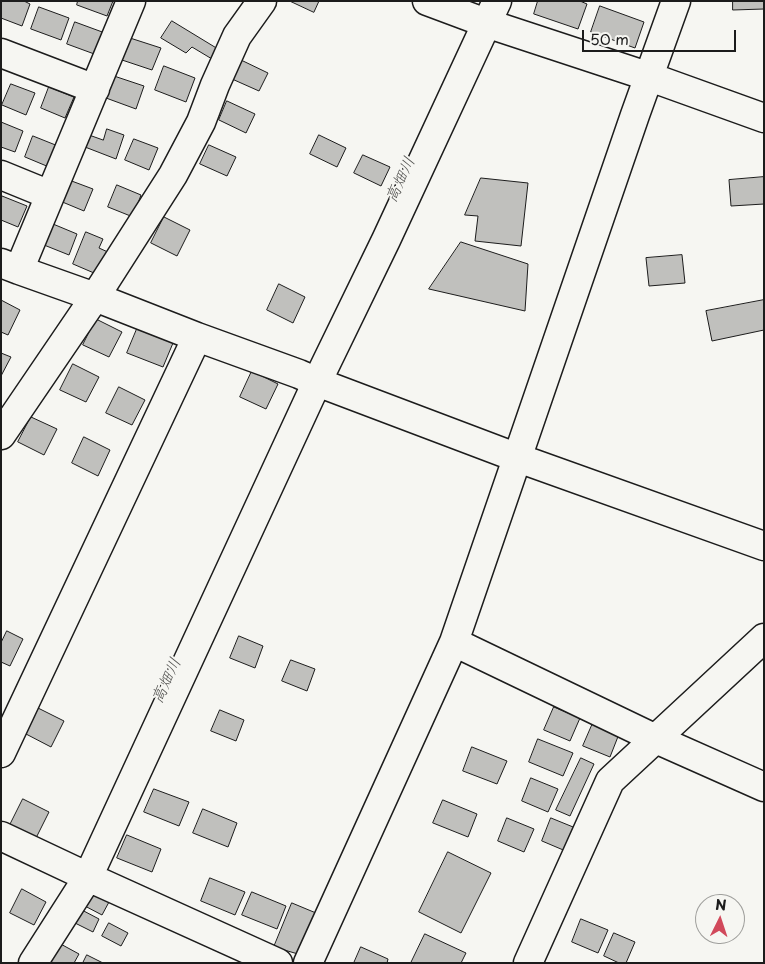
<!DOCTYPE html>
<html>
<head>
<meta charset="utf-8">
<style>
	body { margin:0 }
	#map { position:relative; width:765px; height:964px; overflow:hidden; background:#f6f6f2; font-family:"Playpen Sans",sans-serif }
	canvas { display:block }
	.frame { position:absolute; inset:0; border:2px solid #1c1c1c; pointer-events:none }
	.north { position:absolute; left:695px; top:894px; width:50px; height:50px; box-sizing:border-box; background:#f6f6f2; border:1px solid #9f9f9c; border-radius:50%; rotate:4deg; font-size:14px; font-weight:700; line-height:20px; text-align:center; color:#1c1c1c }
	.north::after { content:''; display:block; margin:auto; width:18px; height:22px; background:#d1495b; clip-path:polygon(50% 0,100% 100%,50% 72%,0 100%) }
	.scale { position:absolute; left:582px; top:30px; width:154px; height:22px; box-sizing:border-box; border:2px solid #1c1c1c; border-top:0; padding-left:6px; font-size:15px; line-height:18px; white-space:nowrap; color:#1c1c1c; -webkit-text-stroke:4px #f6f6f2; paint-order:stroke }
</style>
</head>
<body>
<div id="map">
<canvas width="765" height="964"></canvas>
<div class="frame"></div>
<div class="north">N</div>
<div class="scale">50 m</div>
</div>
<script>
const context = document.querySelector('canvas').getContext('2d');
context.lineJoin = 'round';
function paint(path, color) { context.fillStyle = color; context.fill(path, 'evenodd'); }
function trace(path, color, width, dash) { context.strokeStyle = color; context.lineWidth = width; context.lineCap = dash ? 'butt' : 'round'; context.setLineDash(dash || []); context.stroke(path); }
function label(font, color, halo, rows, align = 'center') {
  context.font = font + ' "Playpen Sans","Klee One",sans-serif'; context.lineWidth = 4; context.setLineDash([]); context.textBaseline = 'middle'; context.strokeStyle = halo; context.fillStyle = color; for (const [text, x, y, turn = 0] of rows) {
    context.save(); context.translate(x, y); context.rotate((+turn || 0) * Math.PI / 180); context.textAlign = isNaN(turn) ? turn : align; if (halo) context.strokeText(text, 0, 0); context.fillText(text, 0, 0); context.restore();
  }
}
const building = new Path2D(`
	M 1,1 L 24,1 L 30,4 L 22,26 L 1,18 Z
	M 78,1 L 113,1 L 107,16 L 77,5 Z
	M 290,1 L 319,1 L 314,12 Z
	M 538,1 L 580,1 L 587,4 L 578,29 L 534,14 Z
	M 733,1 L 764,1 L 764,9 L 733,10 Z
	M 600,6 L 644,22 L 635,48 L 591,32 Z
	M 39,7 L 69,18 L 61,40 L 31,29 Z
	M 172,21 L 218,49 L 212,59 L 192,47 L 186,53 L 161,38 Z
	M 75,22 L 105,33 L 97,55 L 67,44 Z
	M 130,38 L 161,48 L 152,70 L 122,60 Z
	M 241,60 L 268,73 L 259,91 L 232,79 Z
	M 164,66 L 195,78 L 186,102 L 155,90 Z
	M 114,76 L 144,86 L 136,109 L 106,98 Z
	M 11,84 L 35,93 L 26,115 L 2,105 Z
	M 49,87 L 74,97 L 65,118 L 41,108 Z
	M 227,101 L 255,114 L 246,133 L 219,120 Z
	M 1,122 L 23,131 L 15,152 L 1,147 Z
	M 107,129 L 124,135 L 116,159 L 85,147 L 89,135 L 103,140 Z
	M 319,135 L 346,148 L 337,167 L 310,154 Z
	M 33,136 L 58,146 L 49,167 L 25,157 Z
	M 134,139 L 158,148 L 149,170 L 125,160 Z
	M 209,145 L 236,157 L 227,176 L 200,164 Z
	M 363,155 L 390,167 L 381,186 L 354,173 Z
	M 764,177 L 764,204 L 731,206 L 729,180 Z
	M 481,178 L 528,183 L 521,246 L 475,241 L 478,216 L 465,215 Z
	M 69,180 L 93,189 L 84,211 L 60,201 Z
	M 117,185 L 141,195 L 133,217 L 108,207 Z
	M 2,196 L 27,206 L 18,227 L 1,220 Z
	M 164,217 L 190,230 L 177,256 L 151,243 Z
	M 53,224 L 77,234 L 69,255 L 44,245 Z
	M 86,232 L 103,239 L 99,248 L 110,253 L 101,276 L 73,264 Z
	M 461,242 L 528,264 L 525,311 L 429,289 Z
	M 682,255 L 685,283 L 649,286 L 646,258 Z
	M 279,284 L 305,297 L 293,323 L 267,310 Z
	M 1,300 L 20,310 L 8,335 L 1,332 Z
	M 764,300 L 764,330 L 712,341 L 706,311 Z
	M 96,319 L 122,332 L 109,357 L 83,345 Z
	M 137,329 L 173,343 L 163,367 L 127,353 Z
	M 1,353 L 11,357 L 1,376 Z
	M 73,364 L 99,377 L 86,402 L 60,390 Z
	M 252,371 L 278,384 L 266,409 L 240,397 Z
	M 119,387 L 145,400 L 132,425 L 106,413 Z
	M 31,417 L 57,429 L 44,455 L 18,442 Z
	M 84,437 L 110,450 L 98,476 L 72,463 Z
	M 7,631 L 23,639 L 10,666 L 1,662 L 1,643 Z
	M 239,636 L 263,646 L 255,668 L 230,658 Z
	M 291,660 L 315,669 L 307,691 L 282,681 Z
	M 554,707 L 580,718 L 570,741 L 544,730 Z
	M 38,708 L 64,721 L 51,747 L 26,734 Z
	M 220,710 L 244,720 L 236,741 L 211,731 Z
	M 593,723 L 619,734 L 610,757 L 583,746 Z
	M 538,739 L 573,753 L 563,776 L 529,762 Z
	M 472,747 L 507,761 L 497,784 L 463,771 Z
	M 581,758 L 594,764 L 570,816 L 556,810 Z
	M 531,778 L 558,789 L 548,812 L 522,801 Z
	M 154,789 L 189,802 L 179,826 L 144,812 Z
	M 23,799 L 49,812 L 36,838 L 10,825 Z
	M 443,800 L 477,814 L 468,837 L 433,823 Z
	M 203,809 L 237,823 L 228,847 L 193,833 Z
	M 507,818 L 534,829 L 524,852 L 498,841 Z
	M 551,818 L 578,829 L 568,852 L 542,841 Z
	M 127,835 L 161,849 L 152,872 L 117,858 Z
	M 448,852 L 491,873 L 461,933 L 419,912 Z
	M 210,878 L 245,892 L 235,915 L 201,901 Z
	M 22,889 L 46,902 L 34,925 L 10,913 Z
	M 89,892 L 109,902 L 102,915 L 83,905 Z
	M 252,892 L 286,906 L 277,929 L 242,915 Z
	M 292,903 L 316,913 L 298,954 L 274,947 Z
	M 80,909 L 99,919 L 93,932 L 73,922 Z
	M 581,919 L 608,930 L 598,953 L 572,942 Z
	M 109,923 L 128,933 L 121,946 L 102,936 Z
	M 614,933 L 635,942 L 626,963 L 619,963 L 604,956 Z
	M 425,934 L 466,953 L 461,963 L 411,963 Z
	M 57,942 L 79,954 L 74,963 L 52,963 L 48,960 Z
	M 361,947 L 388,959 L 387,963 L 354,963 Z
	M 87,955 L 103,963 L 83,963 Z`);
const minor = new Path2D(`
	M 427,1 L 486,23 L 650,77 L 764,118
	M 1,53 L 95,89
	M 1,175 L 50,195
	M 1,263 L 19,270 L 95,297 L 197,337 L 299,374 L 317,382 L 518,458 L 764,546
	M 19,270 L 131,1
	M 1,435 L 95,297 L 173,175 L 201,122 L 215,85 L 237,36 L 262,1
	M 454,642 L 656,739 L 764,787
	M 1,753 L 197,337
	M 1,836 L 88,877 L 278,963
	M 33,963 L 88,877 L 317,382 L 386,240 L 497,1
	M 308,963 L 454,642 L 635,115 L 676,1
	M 528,963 L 610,781 L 764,638`);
const waterNames = [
	["高畑川",401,180,-65],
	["高畑川",167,681,-65]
];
paint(building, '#c0c0bd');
trace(building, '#1c1c1c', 1);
trace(minor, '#1c1c1c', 31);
trace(minor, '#f6f6f2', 28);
label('italic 16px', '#565654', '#f6f6f2', waterNames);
</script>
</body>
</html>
